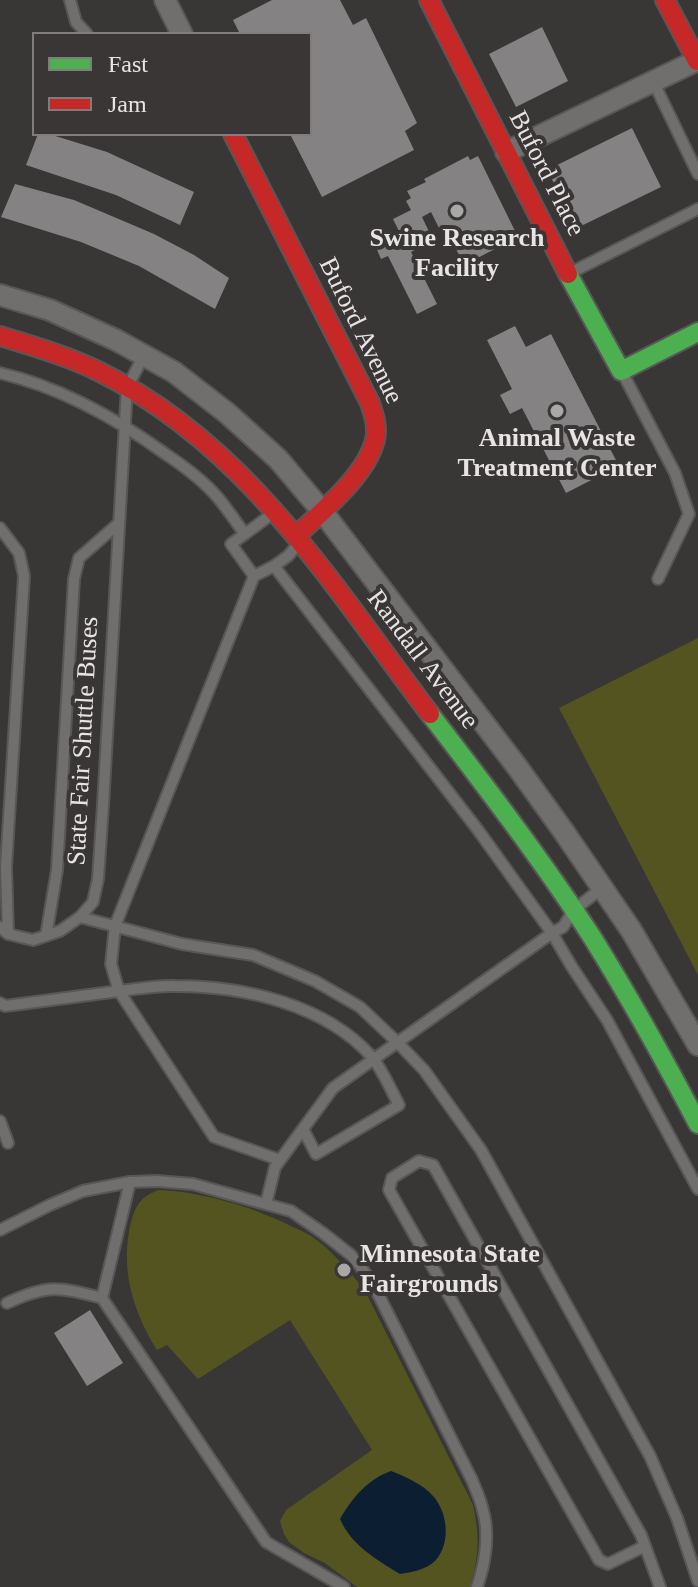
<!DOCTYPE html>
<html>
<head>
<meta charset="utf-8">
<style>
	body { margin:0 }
	#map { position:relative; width:698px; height:1587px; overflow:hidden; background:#393736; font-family:Georgia,serif }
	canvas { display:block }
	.legend { position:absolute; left:32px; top:32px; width:280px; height:104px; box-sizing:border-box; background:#3a3635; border:2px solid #7f7c7b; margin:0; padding:10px 14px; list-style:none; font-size:24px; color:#e7e5e4 }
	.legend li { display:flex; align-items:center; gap:16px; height:40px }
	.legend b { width:40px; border:2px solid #7f7c7b }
</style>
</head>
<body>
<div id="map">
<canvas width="698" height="1587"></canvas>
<ul class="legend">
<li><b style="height:10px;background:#4caf50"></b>Fast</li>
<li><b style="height:10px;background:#c62828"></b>Jam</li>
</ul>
</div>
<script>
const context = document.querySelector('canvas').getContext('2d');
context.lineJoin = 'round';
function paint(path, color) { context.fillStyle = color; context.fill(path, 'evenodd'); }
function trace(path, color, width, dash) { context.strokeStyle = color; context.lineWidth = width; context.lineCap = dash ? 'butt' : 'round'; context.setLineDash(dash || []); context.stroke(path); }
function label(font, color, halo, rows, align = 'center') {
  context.font = font + ' Georgia,serif'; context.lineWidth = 8; context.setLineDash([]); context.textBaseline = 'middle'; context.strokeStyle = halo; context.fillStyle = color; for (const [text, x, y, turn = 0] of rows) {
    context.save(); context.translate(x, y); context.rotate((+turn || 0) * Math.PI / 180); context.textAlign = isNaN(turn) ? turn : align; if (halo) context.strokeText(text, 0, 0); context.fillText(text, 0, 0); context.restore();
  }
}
const green = new Path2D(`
	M 698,638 L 698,975 L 559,708 Z
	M 159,1190 C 203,1192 249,1206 289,1225 C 296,1229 305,1232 311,1236 C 332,1250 348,1270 364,1289 L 473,1505 C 480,1538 479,1555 470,1587 L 357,1587 L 325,1563 L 304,1553 L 289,1542 L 284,1534 L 280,1521 L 286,1510 L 372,1450 L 290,1320 L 198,1379 L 167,1345 L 157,1350 C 132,1310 120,1268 131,1222 C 136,1205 141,1196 159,1190 Z`);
const water = new Path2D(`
	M 391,1471 C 406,1477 423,1484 434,1497 C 448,1514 451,1544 435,1561 C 426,1570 411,1572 400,1574 C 376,1559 352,1546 340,1519 C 352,1498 368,1479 391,1471 Z`);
const building = new Path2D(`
	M 272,0 L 340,0 L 353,25 L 366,18 L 417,123 L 405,131 L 414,150 L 322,197 L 290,134 L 310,134 L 310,34 L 240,34 L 233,20 Z
	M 542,27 L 568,81 L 516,107 L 489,54 Z
	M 632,128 L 661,187 L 577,228 L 547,170 Z
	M 38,134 L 49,134 L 107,152 L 194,192 L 180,225 L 116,195 L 26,165 Z
	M 468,156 L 470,160 L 478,156 L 518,237 L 464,265 L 454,245 L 449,248 L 431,212 L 422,217 L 433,240 L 411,252 L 437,304 L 417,314 L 388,256 L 381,259 L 375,245 L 400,233 L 393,219 L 411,210 L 406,201 L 411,198 L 407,191 L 426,182 L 424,179 Z
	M 15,184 L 74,200 L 154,234 L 194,255 L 229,278 L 215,309 L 139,266 L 81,242 L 1,217 Z
	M 515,326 L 526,347 L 551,334 L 619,466 L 566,493 L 522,408 L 510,414 L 500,395 L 512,389 L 487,340 Z
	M 90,1310 L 123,1363 L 87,1386 L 54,1333 Z`);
const lane = new Path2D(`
	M 70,0 L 76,22 L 87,34
	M 653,81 L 698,174
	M 570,273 L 698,209
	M 622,372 L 675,473 L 689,514 L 658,579
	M 0,373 C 61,387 116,418 167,455 C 185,467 205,482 219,499 C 228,510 236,522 245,534 L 231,544 L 254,576 L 274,566 L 478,830 L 552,933 L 572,967 L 607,1020 L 698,1189
	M 0,528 L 19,553 L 24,576 L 6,866 L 8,934
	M 245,534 L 272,514
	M 274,566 L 288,556 L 299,543
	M 80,917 L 182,944 L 253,955 L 315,981 L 360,1007 L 397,1042 L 424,1070 L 481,1150 L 650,1456 L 677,1518 L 698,1581
	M 0,927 L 8,934 L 33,940 L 60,931 L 80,917 L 93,902 L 98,879 L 103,805 L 127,388 L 144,355
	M 46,936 L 57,870 L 74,579 L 79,558 L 119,523
	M 0,1003 L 5,1006 L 119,991 L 111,964 L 115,926 L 254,576
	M 0,1121 L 8,1143
	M 280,1160 L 214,1137 L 119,991 C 138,989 157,985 175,986 C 243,986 325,1004 372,1057 C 383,1071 391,1090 399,1105 L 316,1154 L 303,1129
	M 266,1204 L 275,1167 L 333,1088 L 552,933 L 563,927 L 574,910 L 603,887
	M 0,1230 L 50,1205 L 83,1191 L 130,1182 L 157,1181 L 193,1184 L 291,1211 L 323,1233 L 351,1255 L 371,1280 L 472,1480 C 476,1490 481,1500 483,1511 C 490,1534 485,1564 477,1587
	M 102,1298 L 130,1182
	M 7,1303 C 48,1284 59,1287 102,1298 L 266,1542 L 344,1587
	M 645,1546 L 608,1564 L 599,1560 L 389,1190 L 392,1178 L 419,1161 L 433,1165 L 641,1535 L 660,1587`);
const street = new Path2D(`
	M 165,0 L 182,34
	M 506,152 L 698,60
	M 0,295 L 50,310 L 116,340 L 174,372 L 227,413 L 278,459 L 322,511 L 518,768 L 564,832 L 631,930 L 698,1045`);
const fast = new Path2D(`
	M 568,274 L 621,371 L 698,332
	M 430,714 C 486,787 542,860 592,937 C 630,998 665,1061 698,1124`);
const jam = new Path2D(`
	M 429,0 L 568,274
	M 665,0 L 697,61
	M 233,134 L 370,403 C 374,415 378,427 375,440 C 366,476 322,511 296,536
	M 0,336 C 33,346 67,356 98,371 C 248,445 332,585 430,714`);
const markers = [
	[457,211,8,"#aaa8a7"],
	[557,411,8,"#aaa8a7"],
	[344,1270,8,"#aaa8a7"]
];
const streetNames = [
	["Buford Place",546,174,63],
	["Buford Avenue",360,331,64],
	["Randall Avenue",422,660,53],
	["State Fair Shuttle Buses",84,741,-87]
];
const poiNames = [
	["Swine Research",457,239],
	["Facility",457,269],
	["Animal Waste",557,439],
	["Treatment Center",557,469],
	["Minnesota State",360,1255,"left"],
	["Fairgrounds",360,1285,"left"]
];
paint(green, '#545420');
paint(water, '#0c1e31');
paint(building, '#848282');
trace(lane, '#585656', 14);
trace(street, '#585656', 24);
trace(fast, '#585656', 22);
trace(jam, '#585656', 22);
trace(lane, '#706f6e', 10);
trace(street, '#706f6e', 20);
trace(fast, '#4caf50', 18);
trace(jam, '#c62828', 18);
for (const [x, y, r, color] of markers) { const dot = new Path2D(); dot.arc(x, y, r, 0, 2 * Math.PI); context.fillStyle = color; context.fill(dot); trace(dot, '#3a3635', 3); }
label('26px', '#e7e5e4', '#3a3635', streetNames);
label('bold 26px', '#e7e5e4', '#3a3635', poiNames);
</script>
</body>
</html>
